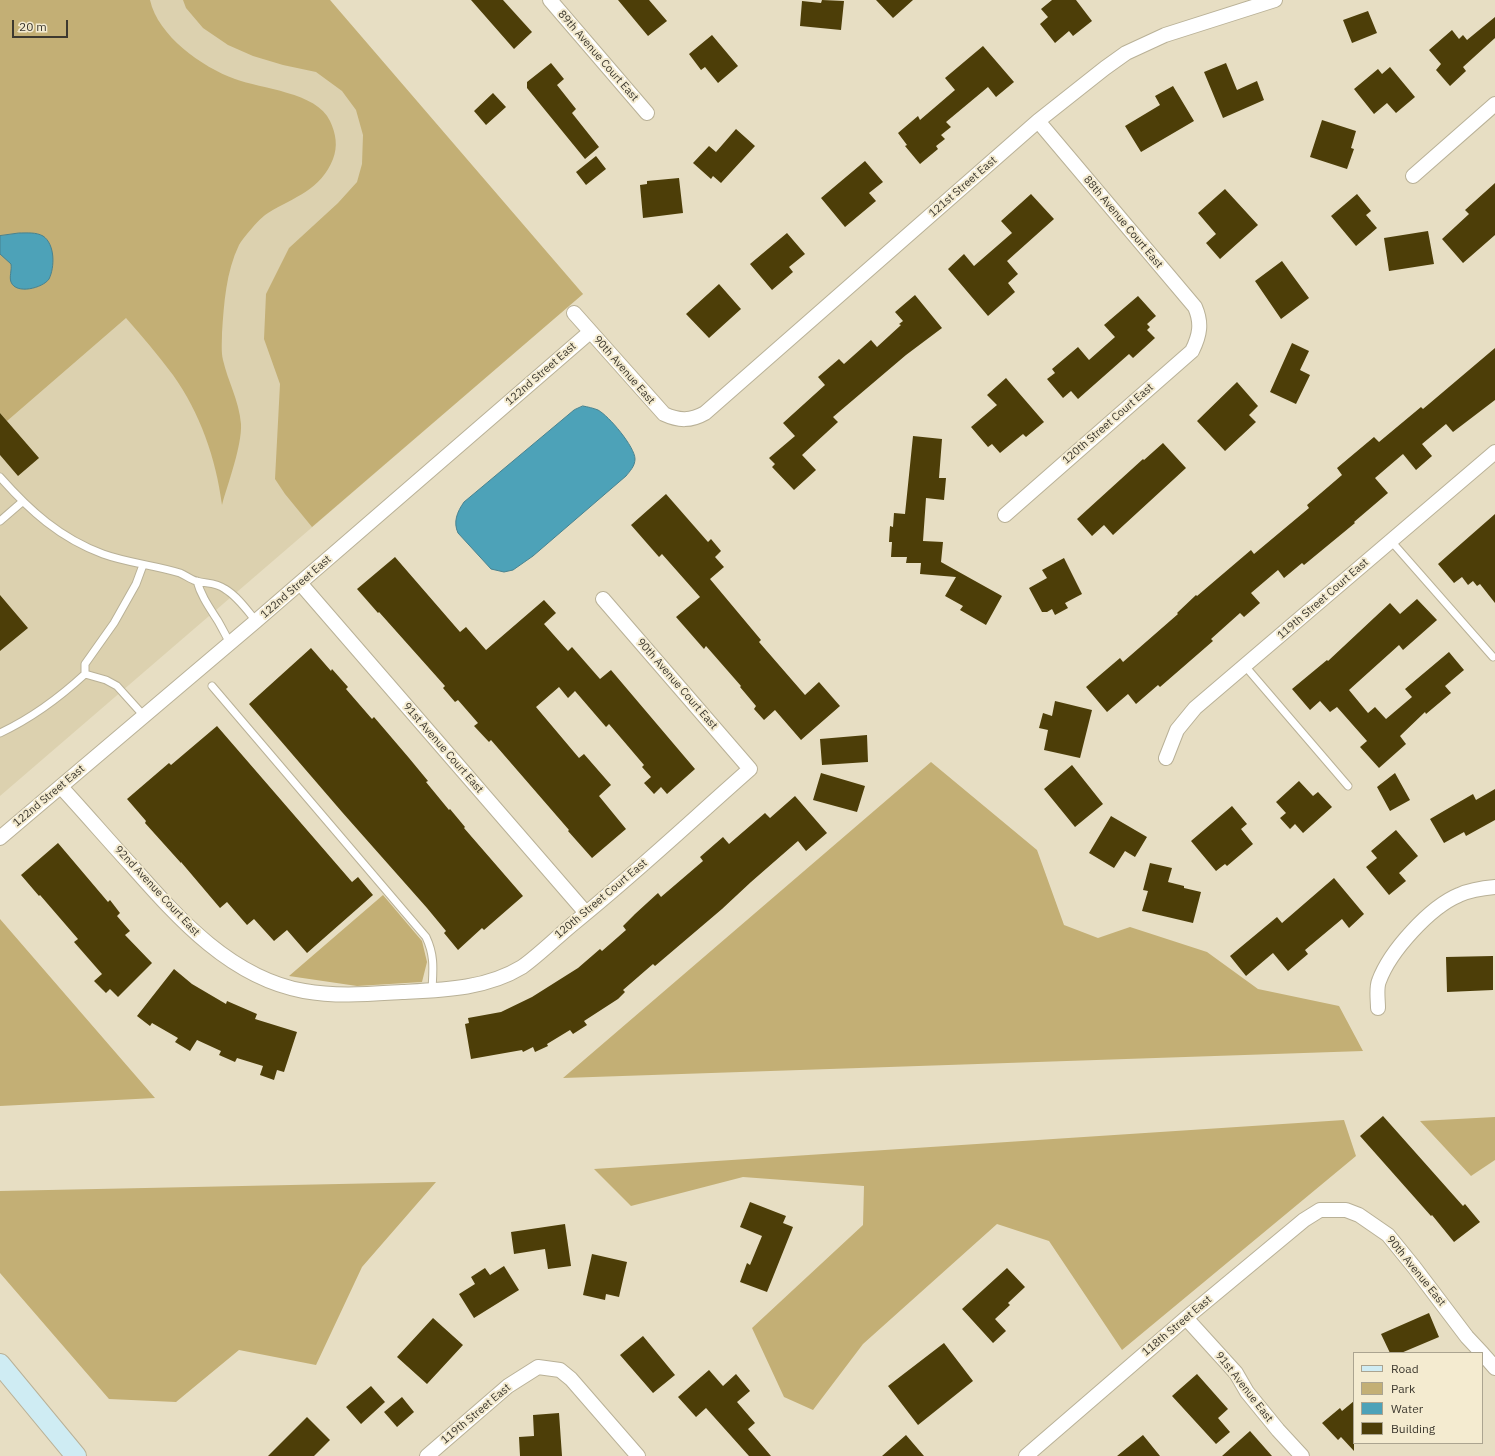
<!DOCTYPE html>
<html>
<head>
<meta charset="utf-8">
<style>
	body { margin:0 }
	#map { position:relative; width:1495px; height:1456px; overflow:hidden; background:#e7dec3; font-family:"IBM Plex Sans",sans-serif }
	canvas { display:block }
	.legend { position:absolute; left:1353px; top:1352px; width:130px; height:92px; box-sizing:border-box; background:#f4ebd0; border:1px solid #aba490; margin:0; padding:5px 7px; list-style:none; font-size:12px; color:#3d392f }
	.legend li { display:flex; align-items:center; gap:8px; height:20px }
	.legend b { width:20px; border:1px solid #aba490 }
	.scale { position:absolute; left:12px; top:20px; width:56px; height:18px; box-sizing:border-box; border:2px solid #3d392f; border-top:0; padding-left:5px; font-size:12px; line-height:14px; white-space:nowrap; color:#3d392f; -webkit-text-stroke:3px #f4ebd0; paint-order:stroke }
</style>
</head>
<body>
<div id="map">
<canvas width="1495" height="1456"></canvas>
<ul class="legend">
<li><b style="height:5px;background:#cfecf3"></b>Road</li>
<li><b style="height:11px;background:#c3af75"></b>Park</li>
<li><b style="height:11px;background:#4da2b8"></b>Water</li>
<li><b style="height:11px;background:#4d3e08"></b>Building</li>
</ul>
<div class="scale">20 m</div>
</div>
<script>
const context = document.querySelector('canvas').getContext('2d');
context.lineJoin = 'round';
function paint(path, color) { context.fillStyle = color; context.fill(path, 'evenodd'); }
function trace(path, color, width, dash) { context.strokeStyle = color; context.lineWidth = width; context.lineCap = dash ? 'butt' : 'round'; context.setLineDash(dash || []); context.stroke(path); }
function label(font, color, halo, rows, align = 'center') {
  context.font = font + ' "IBM Plex Sans",sans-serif'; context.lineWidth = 4; context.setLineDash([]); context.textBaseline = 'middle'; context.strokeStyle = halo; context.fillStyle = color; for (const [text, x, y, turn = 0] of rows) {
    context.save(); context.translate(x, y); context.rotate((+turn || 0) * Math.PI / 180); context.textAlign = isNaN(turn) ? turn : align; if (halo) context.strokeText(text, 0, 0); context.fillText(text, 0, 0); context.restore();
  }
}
const built = new Path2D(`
	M 0,0 L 330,0 L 583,294 L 0,796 Z`);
const green = new Path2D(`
	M 0,0 L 150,0 C 158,36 202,67 235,79 C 261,89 317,92 330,121 C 336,134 338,146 333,159 C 321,190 294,197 268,213 C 260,218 253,227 247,234 C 244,238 241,241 239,245 C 226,272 224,303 222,333 C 222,341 221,352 223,360 C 228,382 239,400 241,424 C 242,446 228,483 222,505 C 216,458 200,413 173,375 C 158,355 142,336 126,318 L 7,421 L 0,413 Z
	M 183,0 L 330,0 L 583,294 L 312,527 L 285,494 L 275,479 L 280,384 L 264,339 L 266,294 L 289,248 L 338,203 L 357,182 L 362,164 L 363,135 L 356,110 L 342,91 L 316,72 L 283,65 L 253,56 L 228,45 L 203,28 L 186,8 Z
	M 931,762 L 1037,850 L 1064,925 L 1098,938 L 1130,927 L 1207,952 L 1258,989 L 1339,1006 L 1363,1051 L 563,1078 Z
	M 383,895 L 422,941 L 427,962 L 422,982 L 357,986 L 289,976 Z
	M 0,919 L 155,1098 L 0,1106 Z
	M 1495,1117 L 1495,1160 L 1471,1176 L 1420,1121 Z
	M 1344,1120 L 1356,1156 L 1122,1350 L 1049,1241 L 997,1224 L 863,1344 L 813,1410 L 784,1397 L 752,1328 L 863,1225 L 864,1186 L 743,1177 L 631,1206 L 594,1169 Z
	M 436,1182 L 362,1267 L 316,1365 L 239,1350 L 176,1402 L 109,1399 L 0,1273 L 0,1191 Z`);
const water = new Path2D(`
	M 19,233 C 27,233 36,232 43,236 C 55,244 55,267 49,279 C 43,288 16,295 11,282 C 9,277 12,270 11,264 L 0,254 L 0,236 Z
	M 583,406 C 588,407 593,408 598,410 C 609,416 635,447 635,459 C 635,466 630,471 626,476 L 533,556 L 513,570 L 504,572 L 491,569 L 458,533 C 453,522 457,512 464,502 L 574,410 Z`);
const building = new Path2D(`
	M 471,0 L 503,0 L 532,32 L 514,49 Z
	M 618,0 L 649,0 L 667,21 L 648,36 Z
	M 822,0 L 844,1 L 841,30 L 800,26 L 802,1 L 821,3 Z
	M 876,0 L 913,0 L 893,18 Z
	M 1052,0 L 1076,0 L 1092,21 L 1073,36 L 1069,31 L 1055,43 L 1040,24 L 1048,17 L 1041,9 Z
	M 1368,11 L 1377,33 L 1352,43 L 1343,20 Z
	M 1495,17 L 1495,38 L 1463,67 L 1466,71 L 1450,86 L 1436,70 L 1441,64 L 1429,50 L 1452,30 L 1459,39 L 1463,35 L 1467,40 Z
	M 712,35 L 738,66 L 718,83 L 705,67 L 701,70 L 689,54 Z
	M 983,46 L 1014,82 L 996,97 L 988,87 L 946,122 L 951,127 L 941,135 L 945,139 L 936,146 L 938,149 L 920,164 L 905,146 L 907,145 L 898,133 L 918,116 L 920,120 L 955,90 L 945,78 Z
	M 551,63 L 564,79 L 557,85 L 576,109 L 572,113 L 599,147 L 585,159 L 527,88 L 527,82 Z
	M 1226,63 L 1237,90 L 1257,81 L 1264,100 L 1223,118 L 1204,72 Z
	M 1390,67 L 1415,97 L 1396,113 L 1387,103 L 1374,114 L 1354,89 L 1378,69 L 1382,74 Z
	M 1173,86 L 1194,121 L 1141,152 L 1125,126 L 1160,105 L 1155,96 Z
	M 493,93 L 506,107 L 486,125 L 474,111 Z
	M 1322,120 L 1356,131 L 1351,148 L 1354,149 L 1347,169 L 1310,157 Z
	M 736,129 L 755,146 L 721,183 L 713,176 L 711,179 L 693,163 L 709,146 L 716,152 Z
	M 596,156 L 606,169 L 586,185 L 576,172 Z
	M 865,161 L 883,182 L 869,193 L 876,201 L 845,227 L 821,198 Z
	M 679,178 L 683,213 L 643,218 L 640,185 L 647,184 L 647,181 Z
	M 1495,183 L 1495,235 L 1463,263 L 1442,239 L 1469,214 L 1465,210 Z
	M 1225,189 L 1258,225 L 1220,259 L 1206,243 L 1216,234 L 1198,213 Z
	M 1031,194 L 1054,219 L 1007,261 L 1018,274 L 1008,283 L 1015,292 L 988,316 L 948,269 L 964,254 L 974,266 L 1012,233 L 1001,221 Z
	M 1357,194 L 1371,211 L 1366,215 L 1377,228 L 1356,246 L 1331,216 Z
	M 1428,231 L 1434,264 L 1389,271 L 1384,238 Z
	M 787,233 L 805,254 L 789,267 L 793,272 L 772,290 L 750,264 Z
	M 1282,261 L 1309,298 L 1281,319 L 1255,281 Z
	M 719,284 L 741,309 L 709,338 L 686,314 Z
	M 915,295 L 942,328 L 906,355 L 833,417 L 838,422 L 802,455 L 816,470 L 794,490 L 772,467 L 775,464 L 769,458 L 795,436 L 783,423 L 825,385 L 818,377 L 839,359 L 844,364 L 871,340 L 877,347 L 901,325 L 899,324 L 903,321 L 895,312 Z
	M 1138,296 L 1156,316 L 1147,324 L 1150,327 L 1147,330 L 1155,338 L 1133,358 L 1129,354 L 1078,399 L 1071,391 L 1063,398 L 1047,379 L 1055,373 L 1052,369 L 1078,347 L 1089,360 L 1115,337 L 1104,325 Z
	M 1292,343 L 1309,351 L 1300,370 L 1310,375 L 1296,404 L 1270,392 Z
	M 1495,348 L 1495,400 L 1453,432 L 1446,424 L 1422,444 L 1432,456 L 1416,470 L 1403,454 L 1375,478 L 1388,493 L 1354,522 L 1355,523 L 1304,565 L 1302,563 L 1284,578 L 1278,570 L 1251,593 L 1260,603 L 1244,617 L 1240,613 L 1211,639 L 1213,641 L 1160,687 L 1158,685 L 1136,704 L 1128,694 L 1107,712 L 1086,687 L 1120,658 L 1123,662 L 1178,614 L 1177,613 L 1196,595 L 1197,596 L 1251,550 L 1254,554 L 1309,508 L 1307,505 L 1342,475 L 1337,468 L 1374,437 L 1379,442 L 1421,407 L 1423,409 Z
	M 1006,378 L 1044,422 L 1026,437 L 1023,434 L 1000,453 L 992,444 L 988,447 L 971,427 L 997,405 L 987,395 Z
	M 1237,382 L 1258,406 L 1249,415 L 1256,422 L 1225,451 L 1197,421 Z
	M 0,413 L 39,458 L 18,476 L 0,455 Z
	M 913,436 L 942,439 L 939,478 L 946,478 L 944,500 L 926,498 L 923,541 L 943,542 L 941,562 L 1002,596 L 986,625 L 960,610 L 963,606 L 945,596 L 956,577 L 920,574 L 921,563 L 906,563 L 907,557 L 891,557 L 892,542 L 889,542 L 890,526 L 893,527 L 894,513 L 905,514 Z
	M 1163,443 L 1186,468 L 1113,535 L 1104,525 L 1092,536 L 1077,519 L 1143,459 L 1144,460 Z
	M 666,494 L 708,542 L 711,539 L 721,551 L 715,557 L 724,567 L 710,579 L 761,640 L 759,642 L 805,695 L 819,682 L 840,706 L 801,740 L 775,710 L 764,720 L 754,709 L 756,706 L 740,687 L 741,686 L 706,646 L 704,649 L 676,617 L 700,597 L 662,554 L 659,557 L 631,525 Z
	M 1495,514 L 1495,603 L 1480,584 L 1477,586 L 1473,581 L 1468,585 L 1462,577 L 1454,583 L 1438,564 Z
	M 395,557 L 460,632 L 466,627 L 486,650 L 544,600 L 556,613 L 544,624 L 568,651 L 572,647 L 600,679 L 611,670 L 695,769 L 667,794 L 661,787 L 654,794 L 644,783 L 651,777 L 642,767 L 644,765 L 609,724 L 606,727 L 575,691 L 568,698 L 559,687 L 536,707 L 579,758 L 584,754 L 611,785 L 599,796 L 626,829 L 592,858 L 568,831 L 569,830 L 491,740 L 489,742 L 474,726 L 478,723 L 458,700 L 455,702 L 443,688 L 445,686 L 379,612 L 378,613 L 357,589 Z
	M 1064,558 L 1082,594 L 1065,603 L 1068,608 L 1055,615 L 1052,609 L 1047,612 L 1042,612 L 1029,588 L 1047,578 L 1042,570 Z
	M 0,595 L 28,628 L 0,651 Z
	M 1417,599 L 1437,620 L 1403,650 L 1399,645 L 1349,690 L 1368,713 L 1375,707 L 1386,719 L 1412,697 L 1405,689 L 1449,652 L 1464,670 L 1445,686 L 1451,693 L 1426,714 L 1425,712 L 1400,736 L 1406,744 L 1379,768 L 1360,747 L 1367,741 L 1337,707 L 1330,712 L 1320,701 L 1310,710 L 1292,689 L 1327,660 L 1328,661 L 1390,603 L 1400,614 Z
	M 311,648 L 331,671 L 332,669 L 348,687 L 346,689 L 372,719 L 374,717 L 409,758 L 428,781 L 426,782 L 449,810 L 450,809 L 465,827 L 464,828 L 523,896 L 484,930 L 482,928 L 458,950 L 444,933 L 446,931 L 427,908 L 342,812 L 249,704 Z
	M 1055,701 L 1092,710 L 1080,758 L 1044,750 L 1048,730 L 1039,728 L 1043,713 L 1052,716 Z
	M 217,726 L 352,882 L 358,877 L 373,895 L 307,953 L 287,930 L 274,941 L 254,919 L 247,925 L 227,902 L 220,908 L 181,862 L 181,863 L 145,823 L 146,821 L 127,799 L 169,763 L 171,765 Z
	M 867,735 L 868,762 L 822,765 L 820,739 Z
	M 1072,765 L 1103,804 L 1075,827 L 1044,789 Z
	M 821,773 L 865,786 L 857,812 L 813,800 Z
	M 1395,773 L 1410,800 L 1390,811 L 1377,787 Z
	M 1299,781 L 1313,796 L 1318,792 L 1332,807 L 1303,833 L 1295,824 L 1290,829 L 1280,818 L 1286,813 L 1276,802 Z
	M 1495,789 L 1495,820 L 1466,836 L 1464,832 L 1444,843 L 1430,819 L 1473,794 L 1476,800 Z
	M 795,796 L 827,833 L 806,851 L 798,841 L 751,882 L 722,909 L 655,966 L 653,964 L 623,990 L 625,992 L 618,999 L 584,1021 L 587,1025 L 573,1034 L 570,1030 L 547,1044 L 548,1046 L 535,1052 L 533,1047 L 523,1052 L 522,1050 L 471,1059 L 465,1024 L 469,1023 L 468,1018 L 501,1012 L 532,997 L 578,968 L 600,949 L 602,951 L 626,930 L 623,926 L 635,914 L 658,893 L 661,897 L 703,861 L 700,857 L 723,837 L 729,844 L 765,813 L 770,818 Z
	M 1232,806 L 1247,824 L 1241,829 L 1253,844 L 1227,866 L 1225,864 L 1216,871 L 1191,841 Z
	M 1111,816 L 1147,837 L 1135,857 L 1125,851 L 1114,868 L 1089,853 Z
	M 1396,830 L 1418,856 L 1399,873 L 1406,881 L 1389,895 L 1366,867 L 1377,858 L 1371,851 Z
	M 58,843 L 108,902 L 110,900 L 120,913 L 117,916 L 130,931 L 125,935 L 152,963 L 118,997 L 110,989 L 106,993 L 94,981 L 102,974 L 74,942 L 78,939 L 40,895 L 39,896 L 21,875 Z
	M 1150,863 L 1172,868 L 1168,882 L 1184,886 L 1184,888 L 1201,892 L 1193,923 L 1142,911 L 1148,891 L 1143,890 Z
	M 1334,878 L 1364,914 L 1349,928 L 1342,919 L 1305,950 L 1308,954 L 1288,971 L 1273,953 L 1246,976 L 1230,956 L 1277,917 L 1282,923 Z
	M 1493,956 L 1493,990 L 1447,992 L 1446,957 Z
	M 174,969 L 192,984 L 226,1004 L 227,1001 L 257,1014 L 255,1019 L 297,1032 L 284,1072 L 277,1070 L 274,1080 L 260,1075 L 263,1066 L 237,1058 L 235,1062 L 219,1055 L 221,1051 L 197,1040 L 190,1051 L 175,1042 L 178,1038 L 152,1023 L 150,1026 L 137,1016 Z
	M 1383,1116 L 1463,1206 L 1465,1204 L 1480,1222 L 1454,1242 L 1432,1215 L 1431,1216 L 1360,1136 Z
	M 750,1202 L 786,1216 L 783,1223 L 793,1227 L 767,1292 L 740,1282 L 747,1263 L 750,1265 L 762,1236 L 740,1227 Z
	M 565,1224 L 571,1266 L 548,1269 L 545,1249 L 514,1254 L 511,1232 Z
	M 592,1254 L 627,1262 L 619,1297 L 606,1294 L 605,1300 L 583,1295 Z
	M 504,1266 L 519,1290 L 474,1318 L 459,1294 L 475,1284 L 471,1277 L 485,1268 L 490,1275 Z
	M 1007,1268 L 1025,1287 L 1008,1303 L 1010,1305 L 995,1319 L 1006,1331 L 993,1343 L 962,1309 Z
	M 1429,1313 L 1439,1337 L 1401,1353 L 1390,1353 L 1381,1334 Z
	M 433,1318 L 463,1345 L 427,1384 L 397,1357 Z
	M 643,1336 L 675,1375 L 653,1393 L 620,1355 Z
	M 944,1343 L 973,1381 L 918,1425 L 888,1386 Z
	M 709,1370 L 723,1386 L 736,1374 L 750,1391 L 737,1402 L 755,1423 L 748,1429 L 771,1456 L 749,1456 L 706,1408 L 696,1417 L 678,1397 Z
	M 1197,1374 L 1228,1409 L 1218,1418 L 1230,1432 L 1216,1444 L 1172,1396 Z
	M 371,1386 L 385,1402 L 361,1424 L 346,1407 Z
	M 402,1397 L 414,1412 L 397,1427 L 384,1412 Z
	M 1354,1401 L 1354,1451 L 1341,1437 L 1338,1440 L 1322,1423 L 1340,1408 L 1342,1411 Z
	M 559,1413 L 562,1456 L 520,1456 L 519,1437 L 534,1436 L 533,1415 Z
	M 307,1417 L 330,1440 L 314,1456 L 268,1456 Z
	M 1250,1431 L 1272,1456 L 1222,1456 Z
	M 906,1435 L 924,1456 L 882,1456 Z
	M 1143,1435 L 1160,1456 L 1117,1456 Z`);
const service = new Path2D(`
	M 0,477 C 30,511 60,538 103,554 C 128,563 154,565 180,573 C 185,575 190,579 196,581 C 207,584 215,582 225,589 C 237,596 247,610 256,621
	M 0,521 L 22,502
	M 1391,541 L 1493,657
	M 197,581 C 201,596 209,607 218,621 C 222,628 226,636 230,643
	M 1245,666 L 1348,786
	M 85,674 L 85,664 L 114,623 L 136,584 L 143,565
	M 212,686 L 426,937 C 435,956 433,970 432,990
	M 0,733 C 32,718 59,698 85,674 L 106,680 L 117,686 L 144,716`);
const minor = new Path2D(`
	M 550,0 L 647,113
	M 1413,176 L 1495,104
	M 574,313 L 664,414 C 679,421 691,421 705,413 L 1038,121 L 1105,68 L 1126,53 L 1165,35 L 1275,0
	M 1005,515 L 1192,351 C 1200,335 1202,323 1195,307 L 1038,121
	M 300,583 L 586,913
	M 1166,758 L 1177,730 L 1195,708 L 1495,452
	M 61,787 C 85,813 108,840 132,866 C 179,919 231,978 304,991 C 337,997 370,994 402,992 C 443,990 486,989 522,967 C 539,955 558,936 574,923 C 635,874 692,820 750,769 L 603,599
	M 0,838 L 256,621 L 590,332
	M 1378,1008 C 1378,1000 1376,988 1379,981 C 1390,951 1430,907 1459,895 C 1470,890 1483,888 1495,887
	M 1186,1318 L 1236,1373 L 1247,1392 L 1278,1430 L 1302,1456
	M 1482,1353 L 1495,1368
	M 427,1456 L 508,1386 L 538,1367 L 560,1370 L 571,1379 L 638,1456
	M 1026,1456 L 1186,1318 L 1304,1220 L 1320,1210 L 1346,1210 L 1359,1215 L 1388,1235 L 1414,1267 L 1467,1337 L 1482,1353`);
const secondary = new Path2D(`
	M 0,1364 L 76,1456`);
const streetNames = [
	["89th Avenue Court East",598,56,49],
	["121st Street East",963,187,-41],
	["88th Avenue Court East",1123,222,50],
	["90th Avenue East",624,370,49],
	["122nd Street East",541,374,-41],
	["120th Street Court East",1108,424,-41],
	["122nd Street East",296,587,-41],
	["119th Street Court East",1323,599,-41],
	["90th Avenue Court East",677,684,49],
	["91st Avenue Court East",443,748,49],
	["122nd Street East",49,796,-40],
	["92nd Avenue Court East",157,891,47],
	["120th Street Court East",601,899,-40],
	["90th Avenue East",1416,1271,51],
	["118th Street East",1177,1326,-40],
	["91st Avenue East",1244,1387,52],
	["119th Street East",476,1414,-40]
];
paint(built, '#dcd1af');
paint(green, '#c3af75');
paint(water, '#4da2b8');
trace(water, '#48828f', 1);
paint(building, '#4d3e08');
trace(service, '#b9b197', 9);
trace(minor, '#b9b197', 16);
trace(secondary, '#b9b197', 22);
trace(service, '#fff', 7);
trace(minor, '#fff', 14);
trace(secondary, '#cfecf3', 20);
label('11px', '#3d392f', '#f4ebd0', streetNames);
</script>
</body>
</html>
